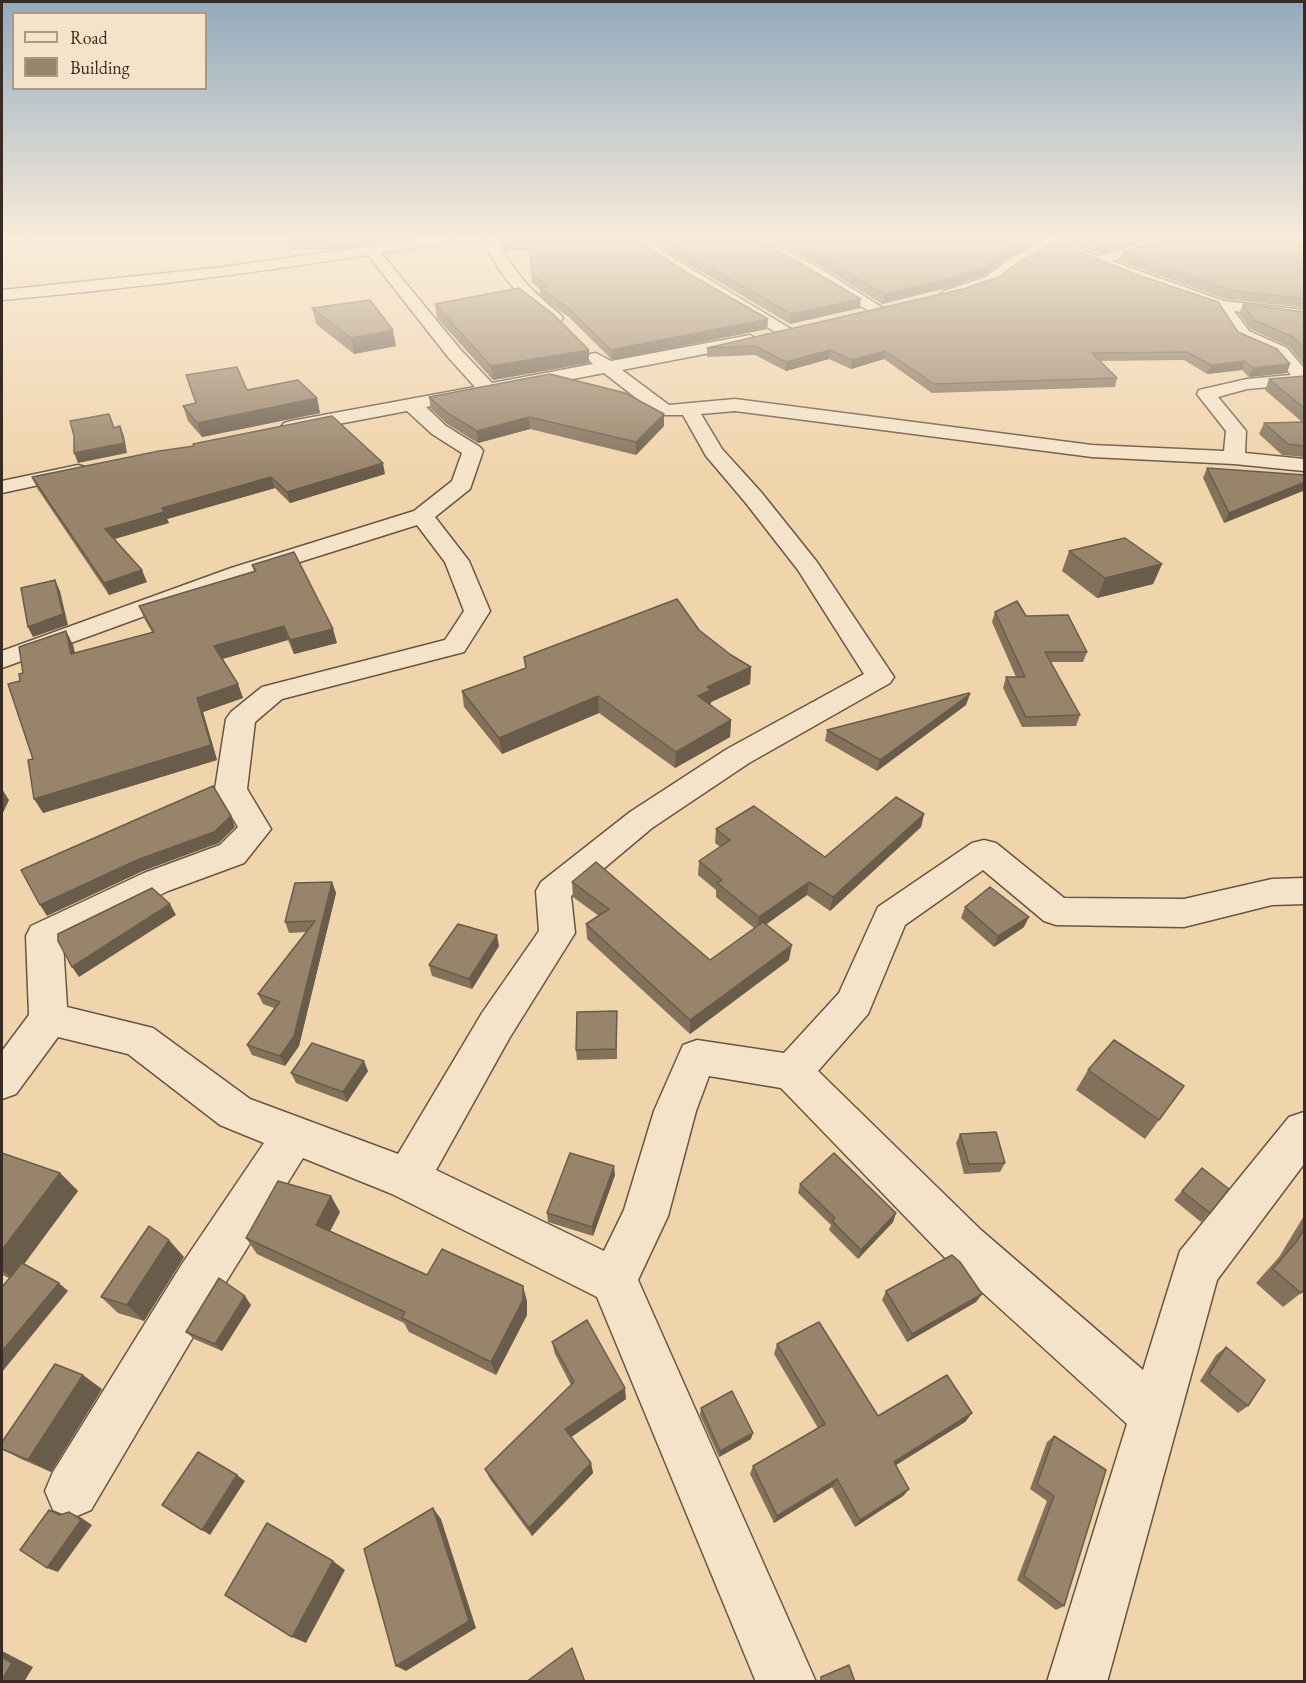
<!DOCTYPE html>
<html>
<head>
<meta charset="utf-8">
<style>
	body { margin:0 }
	#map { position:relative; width:1306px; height:1683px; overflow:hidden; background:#f0d4ac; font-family:"EB Garamond",serif }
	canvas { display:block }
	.frame { position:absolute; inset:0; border:3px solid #392b24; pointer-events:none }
	.legend { position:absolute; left:12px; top:12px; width:195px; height:78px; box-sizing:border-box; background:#f5e3c9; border:2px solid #aa9987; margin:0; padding:8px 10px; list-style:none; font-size:18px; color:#392b24 }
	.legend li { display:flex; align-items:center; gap:12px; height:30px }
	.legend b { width:30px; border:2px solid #aa9987 }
</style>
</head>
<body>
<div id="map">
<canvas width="1306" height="1683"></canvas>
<div class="frame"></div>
<ul class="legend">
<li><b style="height:8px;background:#f5e3c9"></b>Road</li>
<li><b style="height:16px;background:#98836b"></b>Building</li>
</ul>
</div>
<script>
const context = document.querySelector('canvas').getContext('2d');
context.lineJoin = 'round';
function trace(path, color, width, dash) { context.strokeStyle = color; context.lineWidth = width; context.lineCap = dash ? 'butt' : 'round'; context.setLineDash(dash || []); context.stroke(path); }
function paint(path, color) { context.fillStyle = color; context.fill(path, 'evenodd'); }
const minor = new Path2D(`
	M 2,239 L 26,239 L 24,242 L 2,245 Z
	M 419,239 L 452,239 L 445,243 L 381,253 L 460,349 L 492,383 L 593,364 L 587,358 L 590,354 L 596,353 L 611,361 L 750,335 L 758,340 L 756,344 L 622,370 L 669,405 L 735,399 L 1092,445 L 1224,451 L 1226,431 L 1197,394 L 1199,390 L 1247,379 L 1291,375 L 1275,356 L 1237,339 L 1216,308 L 1133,280 L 1052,247 L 1014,269 L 996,283 L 949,299 L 944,297 L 941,294 L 944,291 L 986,277 L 1004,263 L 1046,239 L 1063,239 L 1061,241 L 1098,256 L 1155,239 L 1176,239 L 1174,242 L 1111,261 L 1224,301 L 1304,310 L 1304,320 L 1234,311 L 1249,331 L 1287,348 L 1304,368 L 1304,384 L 1247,389 L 1218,397 L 1246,431 L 1245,453 L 1304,459 L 1304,471 L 1234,464 L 1092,457 L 735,411 L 701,414 L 722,449 L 761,492 L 817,562 L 894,677 L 890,683 L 749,763 L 652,828 L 571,896 L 575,933 L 510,1037 L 436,1170 L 604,1251 L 624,1210 L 654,1111 L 683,1045 L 697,1040 L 784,1053 L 839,993 L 878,907 L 972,843 L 984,840 L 996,843 L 1064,898 L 1184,899 L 1272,879 L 1304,878 L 1304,904 L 1272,905 L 1184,927 L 1056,925 L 1044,921 L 983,870 L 905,925 L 868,1014 L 818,1071 L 981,1230 L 1143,1370 L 1180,1251 L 1289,1117 L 1304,1112 L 1304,1164 L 1217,1280 L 1107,1682 L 1047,1682 L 1127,1424 L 949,1262 L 781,1088 L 709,1076 L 696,1111 L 668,1216 L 638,1280 L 816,1682 L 756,1682 L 597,1297 L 392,1194 L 303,1158 L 216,1298 L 91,1510 L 72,1518 L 53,1510 L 45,1491 L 53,1472 L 182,1264 L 264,1143 L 220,1125 L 128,1054 L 58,1037 L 16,1094 L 2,1099 L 2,1051 L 29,1015 L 26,936 L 31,926 L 144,873 L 220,845 L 238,827 L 215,789 L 226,719 L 231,712 L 262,687 L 445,640 L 464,611 L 445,562 L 417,525 L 249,578 L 2,668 L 2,651 L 231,568 L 414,511 L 452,481 L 462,453 L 432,434 L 407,411 L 291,433 L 284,431 L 281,427 L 284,423 L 291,421 L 475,387 L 448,357 L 368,255 C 246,274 125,289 2,300 L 2,290 L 224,267 ZM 604,373 L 658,415 L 683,415 L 706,456 L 745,502 L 798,570 L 864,674 L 727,749 L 630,812 L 541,882 L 536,891 L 539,931 L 482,1013 L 398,1154 L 250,1099 L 153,1028 L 67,1007 L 63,943 L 168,891 L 244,863 L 271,829 L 247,789 L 255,722 L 282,699 L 464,652 L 490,611 L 469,561 L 435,517 L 470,489 L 483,451 L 480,447 L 446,426 L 426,407 Z
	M 483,239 L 497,239 C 512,271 533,293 561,315 L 563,318 L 561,321 L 549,321 C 520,298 498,274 483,239 Z
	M 626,239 L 642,239 L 796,332 L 794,336 L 782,336 L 685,278 Z
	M 747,239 L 764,239 L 816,266 L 888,311 L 880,316 L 874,314 Z
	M 78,465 L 85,467 L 89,471 L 85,475 L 2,493 L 2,481 Z`);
const wall = new Path2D(`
	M 403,239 L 331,249 L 291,250 L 289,242 Z
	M 498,239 L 635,239 L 684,271 L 768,319 L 767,329 L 612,360 L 569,317 L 540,297 L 540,289 L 532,283 L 530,251 L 505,251 Z
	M 646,239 L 758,239 L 860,308 L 790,324 Z
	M 769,239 L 1038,239 L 1038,241 L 1003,261 L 985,275 L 950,287 L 882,304 L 817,264 Z
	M 1065,239 L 1147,239 L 1099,254 Z
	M 1305,239 L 1305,308 L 1225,299 L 1119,261 L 1122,252 Z
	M 963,289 L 1238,332 L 1287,373 L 1249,377 L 1242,370 L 1207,374 L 1184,360 L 1100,361 L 1117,378 L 1115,387 L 932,393 L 884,359 L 851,369 L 829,359 L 786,371 L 755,355 L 707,357 L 707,348 Z
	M 435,304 L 589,363 L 493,380 L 437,318 Z
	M 1243,304 L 1305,312 L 1305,366 L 1289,347 L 1250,329 L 1239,314 Z
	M 312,308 L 396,346 L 354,354 L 316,324 Z
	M 1305,376 L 1305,457 L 1282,455 L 1259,434 L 1264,423 L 1302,422 L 1265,390 L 1269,379 Z
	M 247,390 L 317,398 L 320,413 L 202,437 L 188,421 L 183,406 Z
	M 429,397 L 664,414 L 664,426 L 636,455 L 530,429 L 478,443 L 447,424 L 431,409 Z
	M 1207,468 L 1305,475 L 1305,490 L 1224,523 L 1203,478 Z
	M 385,474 L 290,503 L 275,488 L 167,519 L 169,523 L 115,539 L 147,582 L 109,595 L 37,488 L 32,477 Z
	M 1069,551 L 1162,564 L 1153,584 L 1097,598 L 1062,571 Z
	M 252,565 L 337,643 L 294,654 L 288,640 L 222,659 L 238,684 L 243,698 L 203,712 L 217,760 L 43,813 L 20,681 L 66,631 L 73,645 L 75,653 L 152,632 L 145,620 L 139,606 L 254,571 Z
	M 995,612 L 1026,616 L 1087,652 L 1083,662 L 1051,662 L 1080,715 L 1076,726 L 1022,727 L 1003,688 L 1006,677 L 1016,677 L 992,622 Z
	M 699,630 L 731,655 L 751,667 L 750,684 L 711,702 L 710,705 L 731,720 L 730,737 L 675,768 L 599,713 L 502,754 L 464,707 L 462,691 Z
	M 966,705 L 877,771 L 825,741 L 827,730 Z
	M 924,814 L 921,827 L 830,911 L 807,895 L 766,924 L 789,960 L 690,1034 L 587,939 L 586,924 L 599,916 L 573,897 L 572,882 L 710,960 L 754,928 L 716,897 L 716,890 L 698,875 L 699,861 L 720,847 L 715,843 L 716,829 L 825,857 Z
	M 332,882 L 336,893 L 299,1046 L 285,1066 L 252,1055 L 247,1045 L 274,1008 L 263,1004 L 258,994 L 306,932 L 289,933 L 285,922 Z
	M 965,907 L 1024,927 L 994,947 L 961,918 Z
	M 499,946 L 472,989 L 432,976 L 429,965 Z
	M 617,1011 L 617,1059 L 577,1060 L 576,1050 Z
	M 1088,1070 L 1159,1120 L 1145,1139 L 1076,1090 Z
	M 368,1071 L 347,1102 L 296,1083 L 291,1073 Z
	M 960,1134 L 1005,1163 L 1000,1172 L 964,1174 L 956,1143 Z
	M 2,1153 L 60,1173 L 78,1191 L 24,1264 L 68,1291 L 9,1278 L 2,1275 Z
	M 1202,1168 L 1210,1213 L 1201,1222 L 1174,1200 Z
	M 615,1175 L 593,1236 L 548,1222 L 547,1213 Z
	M 800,1184 L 896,1213 L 893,1222 L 858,1259 L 829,1230 L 831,1225 L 798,1193 Z
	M 340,1212 L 330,1231 L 427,1275 L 527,1301 L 527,1315 L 496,1375 L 409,1332 L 404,1323 L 257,1254 L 246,1238 Z
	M 1305,1214 L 1305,1289 L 1301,1293 L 1283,1307 L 1256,1283 L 1279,1257 Z
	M 184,1257 L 144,1321 L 118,1313 L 101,1297 Z
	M 886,1291 L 982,1294 L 976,1302 L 907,1342 L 882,1300 Z
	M 251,1305 L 222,1351 L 194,1339 L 186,1332 Z
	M 552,1342 L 626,1399 L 571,1437 L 591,1463 L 593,1473 L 532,1536 L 490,1479 L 485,1469 L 571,1385 L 555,1354 Z
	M 777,1344 L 878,1416 L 972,1413 L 965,1422 L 896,1465 L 909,1489 L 903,1496 L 855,1527 L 832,1487 L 774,1523 L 750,1474 L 753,1466 L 818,1428 L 774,1354 Z
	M 1226,1347 L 1248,1406 L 1238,1413 L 1200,1381 L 1216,1355 Z
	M 102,1389 L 51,1472 L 21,1459 L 2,1449 Z
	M 701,1408 L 751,1439 L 719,1457 L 700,1415 Z
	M 1054,1436 L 1064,1606 L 1056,1610 L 1017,1580 L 1047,1501 L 1030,1489 L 1047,1442 Z`);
const shadedWall = new Path2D(`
	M 342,239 L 403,239 L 331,249 L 329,241 Z
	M 1029,239 L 1038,239 L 1038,241 L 1003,261 L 985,275 L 950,287 L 882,304 L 884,294 L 1005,252 Z
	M 1122,239 L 1147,239 L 1099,254 L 1102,245 Z
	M 861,299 L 860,308 L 790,324 L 791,314 Z
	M 768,319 L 767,329 L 612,360 L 611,350 Z
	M 393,330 L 396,346 L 354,354 L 351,338 Z
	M 589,350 L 589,363 L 493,380 L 491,366 Z
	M 830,350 L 829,359 L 786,371 L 786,362 Z
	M 885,351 L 884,359 L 851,369 L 852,360 Z
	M 1245,361 L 1242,370 L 1207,374 L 1211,365 Z
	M 1290,364 L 1287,373 L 1249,377 L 1253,368 Z
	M 317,398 L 320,413 L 202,437 L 197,423 Z
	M 664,414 L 664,426 L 636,455 L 636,442 Z
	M 529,417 L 530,429 L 478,443 L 477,431 Z
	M 120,426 L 124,436 L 127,453 L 78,463 L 74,453 Z
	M 383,463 L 385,474 L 290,503 L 287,492 Z
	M 271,477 L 275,488 L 167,519 L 169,523 L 110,540 L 105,529 L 162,508 Z
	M 1305,482 L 1305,490 L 1224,523 L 1229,513 Z
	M 1162,564 L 1153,584 L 1097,598 L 1105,578 Z
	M 142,570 L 147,582 L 109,595 L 104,583 Z
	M 55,580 L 60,591 L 68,625 L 33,637 L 28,627 Z
	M 284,626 L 288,640 L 219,660 L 214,646 Z
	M 333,629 L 337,643 L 294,654 L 290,640 Z
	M 66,631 L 73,645 L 78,668 L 71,654 Z
	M 751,667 L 750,684 L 711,702 L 710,707 L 698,696 L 707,687 Z
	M 238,684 L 243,698 L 203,712 L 217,760 L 43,813 L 34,799 L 197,698 Z
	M 970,694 L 966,705 L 877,771 L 880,760 Z
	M 598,696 L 599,713 L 502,754 L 499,738 Z
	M 731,720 L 730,737 L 675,768 L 676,752 Z
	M 2,789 L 9,800 L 2,815 Z
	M 924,814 L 921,827 L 830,911 L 833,897 Z
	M 231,816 L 235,827 L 219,843 L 143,871 L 47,916 L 40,905 Z
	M 332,882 L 336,893 L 299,1046 L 285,1066 L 280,1056 Z
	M 809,882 L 807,895 L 757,931 L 759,917 Z
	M 170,904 L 176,915 L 79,977 L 72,967 Z
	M 1029,917 L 1024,927 L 994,947 L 998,936 Z
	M 497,935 L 499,946 L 472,989 L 469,979 Z
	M 792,945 L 789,960 L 690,1034 L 690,1020 Z
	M 364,1061 L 368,1071 L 347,1102 L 343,1092 Z
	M 614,1166 L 615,1175 L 593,1236 L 592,1227 Z
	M 60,1173 L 78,1191 L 13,1279 L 2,1270 L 2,1250 Z
	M 331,1196 L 340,1212 L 325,1241 L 316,1225 Z
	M 896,1213 L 893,1222 L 858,1259 L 861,1250 Z
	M 169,1240 L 184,1257 L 144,1321 L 127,1305 Z
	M 59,1283 L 68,1291 L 2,1372 L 2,1351 Z
	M 523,1286 L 527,1301 L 527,1315 L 496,1375 L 491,1362 Z
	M 982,1294 L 976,1302 L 907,1342 L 912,1334 Z
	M 245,1296 L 251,1305 L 222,1351 L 215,1344 Z
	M 83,1375 L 102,1389 L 51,1472 L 28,1460 Z
	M 625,1388 L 626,1399 L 567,1440 L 565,1429 Z
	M 972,1413 L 965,1422 L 888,1470 L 894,1462 Z
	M 753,1433 L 751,1439 L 719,1457 L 720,1451 Z
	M 591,1463 L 593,1473 L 532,1536 L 529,1528 Z
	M 237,1475 L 245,1481 L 210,1535 L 202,1530 Z
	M 837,1479 L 832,1487 L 774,1523 L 777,1516 Z
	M 909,1489 L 903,1496 L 855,1527 L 860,1520 Z
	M 433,1508 L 441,1519 L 476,1628 L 406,1671 L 396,1666 Z
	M 69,1512 L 80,1517 L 92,1525 L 58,1572 L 47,1568 Z
	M 333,1561 L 345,1570 L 306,1643 L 292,1637 Z
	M 2,1651 L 33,1667 L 24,1682 L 2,1682 Z`);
const building = new Path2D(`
	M 291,239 L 342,239 L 329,241 L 289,242 Z
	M 502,239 L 635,239 L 684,271 L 768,319 L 611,350 L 568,308 L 540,288 L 548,286 L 532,274 L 529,242 L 504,243 Z
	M 661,239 L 758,239 L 861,299 L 791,314 Z
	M 786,239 L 1029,239 L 1005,252 L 987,266 L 952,278 L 884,294 L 818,255 Z
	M 1086,239 L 1122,239 L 1102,245 Z
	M 1167,239 L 1305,239 L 1305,299 L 1228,290 L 1122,252 Z
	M 1055,242 L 1135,274 L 1218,302 L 1238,332 L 1277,349 L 1290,364 L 1253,368 L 1245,361 L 1211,365 L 1187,352 L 1092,353 L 1117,378 L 934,384 L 885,351 L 852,360 L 830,350 L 786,362 L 755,346 L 707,348 L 963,289 L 999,277 L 1017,263 Z
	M 519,288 L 553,314 L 589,350 L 491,366 L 435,304 Z
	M 370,300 L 393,330 L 351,338 L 312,308 Z
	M 1243,304 L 1305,312 L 1305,350 L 1293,337 L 1254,320 Z
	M 237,367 L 247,390 L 298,380 L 317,398 L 197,423 L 183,406 L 196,403 L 186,375 Z
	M 550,374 L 625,393 L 664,414 L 636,442 L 529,417 L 477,431 L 446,412 L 429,397 Z
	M 1305,376 L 1305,409 L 1269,379 Z
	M 109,414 L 114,428 L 120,426 L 124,443 L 74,453 L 74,436 L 70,421 Z
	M 332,416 L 383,463 L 287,492 L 271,477 L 162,508 L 164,512 L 105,529 L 142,570 L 104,583 L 32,477 L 159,451 L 194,446 L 193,444 Z
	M 1305,422 L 1305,446 L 1288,444 L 1264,423 Z
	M 1207,468 L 1305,475 L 1305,482 L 1229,513 Z
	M 1125,538 L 1162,564 L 1105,578 L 1069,551 Z
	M 294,552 L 333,629 L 290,640 L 284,626 L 214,646 L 238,684 L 197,698 L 211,745 L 34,799 L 28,760 L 33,759 L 8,684 L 20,681 L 19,674 L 23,673 L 19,647 L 66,631 L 71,654 L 154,632 L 139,606 L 256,571 L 252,565 Z
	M 55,580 L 63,614 L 28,627 L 21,588 Z
	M 677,599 L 699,630 L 731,655 L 751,667 L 707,687 L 711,690 L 698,696 L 731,720 L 676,752 L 598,696 L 499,738 L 462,691 L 526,668 L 524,657 Z
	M 1017,601 L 1026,616 L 1068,615 L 1087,652 L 1045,652 L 1080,715 L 1026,717 L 1006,677 L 1025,677 L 995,612 Z
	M 969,693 L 970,694 L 880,760 L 827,730 Z
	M 213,786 L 231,816 L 214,832 L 137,860 L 40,905 L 21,870 Z
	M 896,797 L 924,814 L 833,897 L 809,882 L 759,917 L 717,883 L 722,880 L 699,861 L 730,840 L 716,829 L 754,806 L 825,857 Z
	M 596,862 L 710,960 L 763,922 L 792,945 L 690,1020 L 586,924 L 609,909 L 572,882 Z
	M 332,882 L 294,1036 L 280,1056 L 247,1045 L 280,1002 L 258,994 L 315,921 L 285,922 L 295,883 Z
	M 990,887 L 1029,917 L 998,936 L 965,907 Z
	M 152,888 L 170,904 L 72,967 L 58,941 L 58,934 Z
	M 458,924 L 497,935 L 469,979 L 429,965 Z
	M 617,1011 L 616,1049 L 576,1050 L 577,1012 Z
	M 1114,1040 L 1184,1086 L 1159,1120 L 1088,1070 Z
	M 312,1043 L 364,1061 L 343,1092 L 291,1073 Z
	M 996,1132 L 1005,1163 L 969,1164 L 960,1134 Z
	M 2,1153 L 60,1173 L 2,1250 Z
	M 570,1153 L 614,1166 L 592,1227 L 547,1213 Z
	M 834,1153 L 896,1213 L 861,1250 L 832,1221 L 835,1218 L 800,1184 Z
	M 1202,1168 L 1229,1189 L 1210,1213 L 1182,1191 Z
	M 278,1181 L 331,1196 L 316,1225 L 427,1275 L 442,1249 L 523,1286 L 523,1300 L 491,1362 L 402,1318 L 405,1312 L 246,1238 Z
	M 149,1226 L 169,1240 L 127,1305 L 101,1297 Z
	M 1305,1228 L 1305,1289 L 1301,1293 L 1273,1269 L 1296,1242 Z
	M 952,1255 L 960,1262 L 982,1294 L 912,1334 L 886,1291 Z
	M 22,1263 L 59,1283 L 2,1351 L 2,1287 Z
	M 219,1278 L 245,1296 L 215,1344 L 186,1332 Z
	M 587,1320 L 625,1388 L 565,1429 L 591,1463 L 529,1528 L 485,1469 L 574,1382 L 552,1342 Z
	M 819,1322 L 878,1416 L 947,1375 L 972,1413 L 894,1462 L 909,1489 L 860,1520 L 837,1479 L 777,1516 L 753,1466 L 825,1424 L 777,1344 Z
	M 1226,1347 L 1265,1380 L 1248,1406 L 1209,1374 Z
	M 55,1364 L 83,1375 L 28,1460 L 2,1449 L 2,1442 Z
	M 732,1391 L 753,1433 L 720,1451 L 701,1408 Z
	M 1054,1436 L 1106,1470 L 1064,1606 L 1024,1576 L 1054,1496 L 1037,1484 Z
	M 198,1452 L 237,1475 L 202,1530 L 162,1505 Z
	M 433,1508 L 469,1621 L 396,1666 L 364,1549 Z
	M 49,1510 L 60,1515 L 69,1512 L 81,1520 L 47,1568 L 20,1550 Z
	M 267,1523 L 333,1561 L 292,1637 L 225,1595 Z
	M 572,1648 L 585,1682 L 526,1682 Z
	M 2,1657 L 12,1663 L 2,1680 Z
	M 849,1665 L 855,1682 L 818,1682 L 821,1681 L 821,1677 Z`);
trace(minor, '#675546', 3);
paint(minor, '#f5e3c9');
paint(wall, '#83715c');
paint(shadedWall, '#6a5c4b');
paint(building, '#98836b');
trace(building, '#6a5c4b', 1.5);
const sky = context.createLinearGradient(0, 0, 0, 475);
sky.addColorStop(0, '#92aabe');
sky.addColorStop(0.5, '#f8ecda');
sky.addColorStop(1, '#f8ecda00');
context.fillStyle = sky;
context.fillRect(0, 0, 1306, 475);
</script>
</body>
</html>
